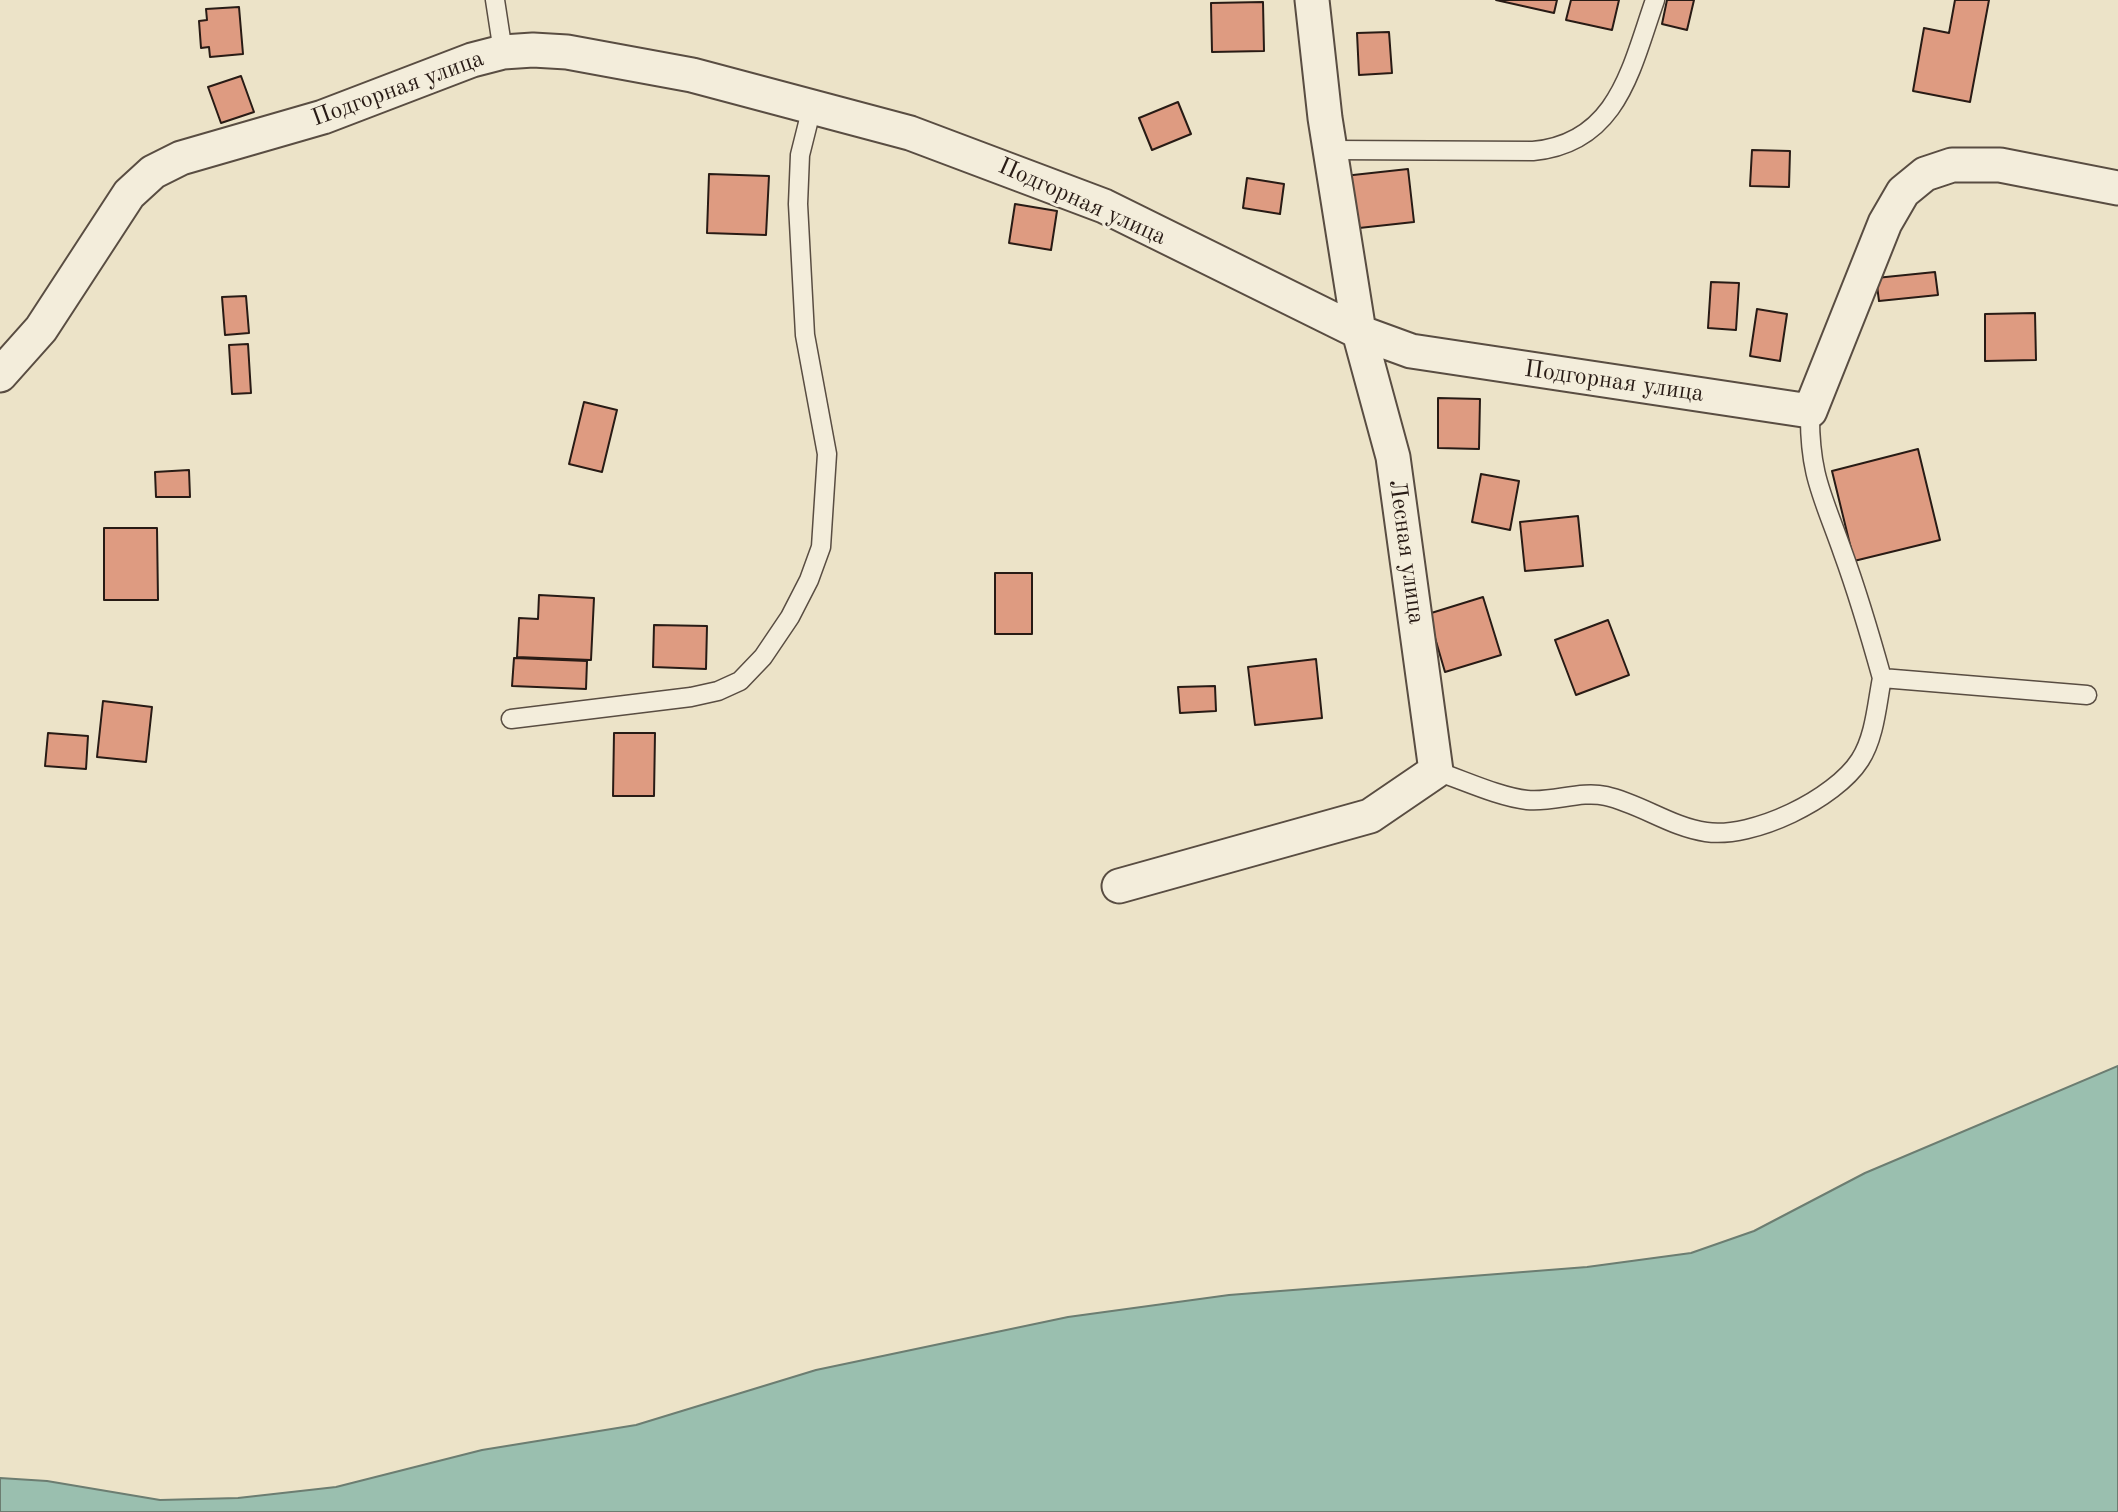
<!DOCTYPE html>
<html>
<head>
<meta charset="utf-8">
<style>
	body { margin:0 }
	canvas { display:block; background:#ece3c8 }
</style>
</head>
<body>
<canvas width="2118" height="1512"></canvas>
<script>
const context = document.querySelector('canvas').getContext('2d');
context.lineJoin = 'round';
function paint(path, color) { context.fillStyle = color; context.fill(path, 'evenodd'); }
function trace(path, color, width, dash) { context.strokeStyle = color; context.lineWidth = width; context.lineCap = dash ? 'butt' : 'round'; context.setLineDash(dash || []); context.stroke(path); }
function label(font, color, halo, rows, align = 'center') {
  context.font = font + ' "Old Standard TT",serif'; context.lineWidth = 6; context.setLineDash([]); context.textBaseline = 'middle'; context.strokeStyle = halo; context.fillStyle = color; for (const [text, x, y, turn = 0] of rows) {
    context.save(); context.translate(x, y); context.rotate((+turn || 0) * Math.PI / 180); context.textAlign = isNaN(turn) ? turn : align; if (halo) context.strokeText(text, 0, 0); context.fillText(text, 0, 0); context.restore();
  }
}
const water = new Path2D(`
	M 2118,1066 L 2118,1512 L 0,1512 L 0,1478 L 47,1481 L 160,1500 L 238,1498 L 336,1487 L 482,1450 L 636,1425 L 816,1370 L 1068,1317 L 1229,1295 L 1587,1267 L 1691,1253 L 1754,1231 L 1865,1173 Z`);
const building = new Path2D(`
	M 1496,0 L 1557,0 L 1554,13 Z
	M 1571,0 L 1619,0 L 1612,30 L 1566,20 Z
	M 1667,0 L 1694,0 L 1687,30 L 1662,24 Z
	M 1955,0 L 1989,0 L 1970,102 L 1913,91 L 1924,28 L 1949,33 Z
	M 1263,2 L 1264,51 L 1212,52 L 1211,3 Z
	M 239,7 L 243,54 L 210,57 L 209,47 L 201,48 L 199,21 L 207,20 L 206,9 Z
	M 1389,32 L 1392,73 L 1359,75 L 1357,33 Z
	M 241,76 L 254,112 L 221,123 L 208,87 Z
	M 1178,102 L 1191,134 L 1152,150 L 1139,118 Z
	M 1752,150 L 1790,151 L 1789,187 L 1750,186 Z
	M 1408,169 L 1414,222 L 1350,229 L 1344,176 Z
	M 709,174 L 769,176 L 766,235 L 707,233 Z
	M 1247,178 L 1284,184 L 1280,214 L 1243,208 Z
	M 1015,204 L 1057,211 L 1051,250 L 1009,243 Z
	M 1935,272 L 1938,295 L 1879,301 L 1876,278 Z
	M 1711,282 L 1739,283 L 1736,330 L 1708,328 Z
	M 246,296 L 249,333 L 225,335 L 222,297 Z
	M 1757,309 L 1787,314 L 1780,361 L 1750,356 Z
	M 2035,313 L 2036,360 L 1985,361 L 1985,314 Z
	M 248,344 L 251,393 L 232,394 L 229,345 Z
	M 1438,398 L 1480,399 L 1479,449 L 1438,448 Z
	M 584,402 L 617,410 L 602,472 L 569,464 Z
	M 1918,449 L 1940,540 L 1854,561 L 1832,471 Z
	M 189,470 L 190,497 L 156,497 L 155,472 Z
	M 1481,474 L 1519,481 L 1510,530 L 1472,522 Z
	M 1578,516 L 1583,566 L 1525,571 L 1520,522 Z
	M 104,528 L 157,528 L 158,600 L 104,600 Z
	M 995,573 L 1032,573 L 1032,634 L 995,634 Z
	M 539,595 L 594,598 L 591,660 L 517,657 L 519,618 L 538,619 Z
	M 1483,597 L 1501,655 L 1445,672 L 1428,614 Z
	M 1608,620 L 1629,675 L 1576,695 L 1555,640 Z
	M 654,625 L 707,626 L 706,669 L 653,667 Z
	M 514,658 L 587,661 L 586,689 L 512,686 Z
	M 1316,659 L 1322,718 L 1255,725 L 1248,667 Z
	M 1215,686 L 1216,711 L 1180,713 L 1178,687 Z
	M 103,701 L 152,707 L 146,762 L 97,757 Z
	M 48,733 L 88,736 L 86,769 L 45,766 Z
	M 614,733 L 655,733 L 654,796 L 613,796 Z`);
const lane = new Path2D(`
	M 495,0 L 503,52
	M 1330,150 L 1533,151 C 1618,143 1631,68 1655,0
	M 1810,411 C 1809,475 1823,496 1843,553 C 1858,594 1870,635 1882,678 L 2087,695
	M 511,719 L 691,697 L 718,691 L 740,681 L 763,657 L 790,617 L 809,580 L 821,547 L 827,454 L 805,335 L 798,204 L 800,155 L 812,107
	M 1436,771 C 1463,780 1499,797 1527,800 C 1553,803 1580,790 1606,796 C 1641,804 1671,827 1706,832 C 1753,839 1835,799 1860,760 C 1875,737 1877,703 1882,678`);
const street = new Path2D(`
	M 0,375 L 41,329 L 129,194 L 153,172 L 181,158 L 323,117 L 472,60 L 503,52 L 533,50 L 567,52 L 692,75 L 910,133 L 1104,206 L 1359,332 L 1411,351 L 1810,411 L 1885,223 L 1903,192 L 1925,174 L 1952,165 L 2000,165 L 2118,188
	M 1119,886 L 1370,816 L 1436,771 L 1393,457 L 1359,332 L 1325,118 L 1312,0`);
const streetNames = [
	["Подгорная улица",398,89,-20],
	["Подгорная улица",1082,202,24],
	["Подгорная улица",1614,382,8],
	["Лесная улица",1406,552,82]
];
paint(water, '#9abfaf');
trace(water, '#6c7d71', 2);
paint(building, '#de9b81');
trace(building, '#281b15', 2);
trace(lane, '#594d42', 21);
trace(street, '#594d42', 37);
trace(lane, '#f3eddb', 18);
trace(street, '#f3eddb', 33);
label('24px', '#281b15', '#f3eddb', streetNames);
</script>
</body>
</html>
